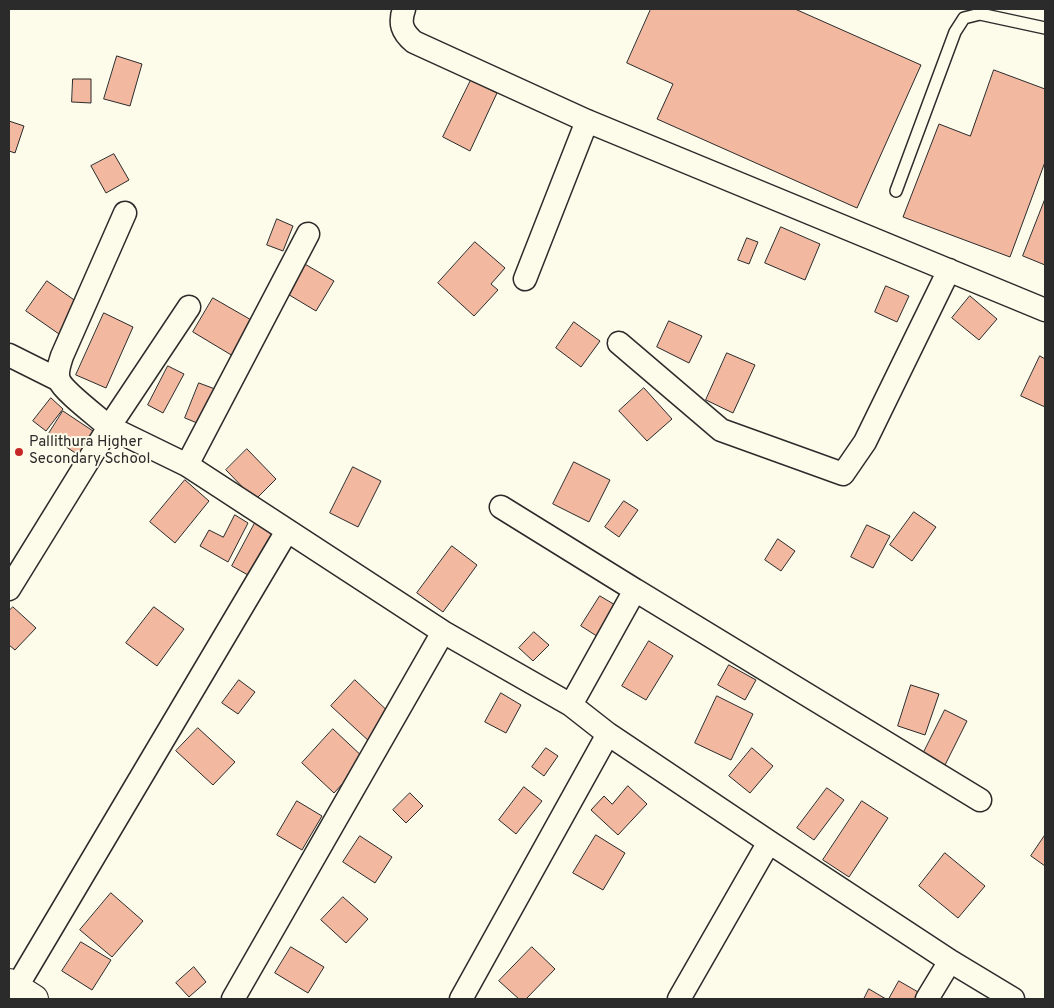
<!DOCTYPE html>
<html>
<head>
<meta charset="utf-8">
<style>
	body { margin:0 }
	#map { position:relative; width:1054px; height:1008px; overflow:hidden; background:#fdfbea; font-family:Overpass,sans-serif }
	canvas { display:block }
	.frame { position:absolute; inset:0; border:10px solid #2b2b2b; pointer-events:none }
</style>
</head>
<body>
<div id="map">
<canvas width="1054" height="1008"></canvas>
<div class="frame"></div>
</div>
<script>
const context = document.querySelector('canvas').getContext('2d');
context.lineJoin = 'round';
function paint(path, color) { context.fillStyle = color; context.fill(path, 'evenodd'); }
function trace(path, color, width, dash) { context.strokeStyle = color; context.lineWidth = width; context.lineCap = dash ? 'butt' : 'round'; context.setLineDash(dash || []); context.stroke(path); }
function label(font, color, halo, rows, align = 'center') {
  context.font = font + ' Overpass,sans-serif'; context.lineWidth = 4; context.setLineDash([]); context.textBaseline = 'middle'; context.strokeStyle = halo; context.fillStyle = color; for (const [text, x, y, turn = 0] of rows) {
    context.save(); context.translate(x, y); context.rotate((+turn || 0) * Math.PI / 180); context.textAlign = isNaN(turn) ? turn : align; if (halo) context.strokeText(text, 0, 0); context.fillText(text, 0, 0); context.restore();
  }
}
const building = new Path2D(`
	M 651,9 L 795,9 L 921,65 L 857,208 L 657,119 L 673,84 L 627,63 Z
	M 117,56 L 142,64 L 130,106 L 104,99 Z
	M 994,70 L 1045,89 L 1045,162 L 1010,257 L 903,217 L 939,124 L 970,136 Z
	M 73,79 L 91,79 L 91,103 L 72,102 Z
	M 471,80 L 497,93 L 470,151 L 443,137 Z
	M 9,121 L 24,126 L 15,153 L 9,151 Z
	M 114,154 L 129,180 L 106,193 L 91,166 Z
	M 1045,199 L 1045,265 L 1023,256 Z
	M 277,219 L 293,226 L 283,251 L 267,245 Z
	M 781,227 L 820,244 L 805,280 L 765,263 Z
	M 747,238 L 758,242 L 749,264 L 738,260 Z
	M 475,242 L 505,268 L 491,284 L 498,290 L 474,316 L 438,283 Z
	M 303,263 L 334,281 L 316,311 L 286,293 Z
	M 47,281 L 80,304 L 59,334 L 26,311 Z
	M 886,286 L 909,296 L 897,322 L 875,312 Z
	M 970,296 L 997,319 L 979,340 L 952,318 Z
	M 213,298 L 253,321 L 233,356 L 193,332 Z
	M 104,313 L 133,327 L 106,388 L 76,375 Z
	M 669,321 L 702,336 L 689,363 L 657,347 Z
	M 574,322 L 600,341 L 581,367 L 556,348 Z
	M 727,353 L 755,365 L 733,413 L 706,400 Z
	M 1040,356 L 1045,359 L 1045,407 L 1021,396 Z
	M 168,366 L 184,374 L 163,413 L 148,405 Z
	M 199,383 L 223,392 L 209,428 L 185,418 Z
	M 644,388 L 672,419 L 647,441 L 619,411 Z
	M 51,398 L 63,409 L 46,431 L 33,421 Z
	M 63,411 L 96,433 L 80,456 L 48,435 Z
	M 247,449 L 276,479 L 255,500 L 226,470 Z
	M 574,462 L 610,480 L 589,522 L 553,504 Z
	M 353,467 L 381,481 L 358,527 L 330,513 Z
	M 185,480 L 209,501 L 175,543 L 150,522 Z
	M 624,501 L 638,510 L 619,537 L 605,527 Z
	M 914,512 L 936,527 L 912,561 L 890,545 Z
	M 235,515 L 248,523 L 228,562 L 200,546 L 209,530 L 223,537 Z
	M 255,523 L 278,536 L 255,579 L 232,566 Z
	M 867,525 L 890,536 L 873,568 L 851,557 Z
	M 778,539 L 795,551 L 781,571 L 765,560 Z
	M 452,546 L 477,565 L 443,612 L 417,593 Z
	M 600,596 L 622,609 L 603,640 L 581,626 Z
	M 13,607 L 36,628 L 15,650 L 9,645 L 9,611 Z
	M 154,607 L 184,629 L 157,666 L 126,643 Z
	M 534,632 L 549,645 L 533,661 L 519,648 Z
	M 649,641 L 673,656 L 646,700 L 622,686 Z
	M 729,665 L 756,680 L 745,700 L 718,685 Z
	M 239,680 L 255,692 L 238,714 L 222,703 Z
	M 355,680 L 395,718 L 371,743 L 331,706 Z
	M 911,685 L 939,694 L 925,735 L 898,726 Z
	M 501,693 L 521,705 L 506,733 L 485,722 Z
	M 717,696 L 753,714 L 731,760 L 695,743 Z
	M 945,710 L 967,721 L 944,767 L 922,756 Z
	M 198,728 L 235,762 L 213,785 L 176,751 Z
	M 333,729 L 365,759 L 334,793 L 302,763 Z
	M 546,748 L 558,756 L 544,776 L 532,767 Z
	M 752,748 L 773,766 L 750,793 L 729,776 Z
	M 628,786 L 647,804 L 618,835 L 591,810 L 604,796 L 612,804 Z
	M 524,787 L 542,801 L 516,834 L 499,820 Z
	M 827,788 L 844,800 L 814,840 L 797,828 Z
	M 410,793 L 423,806 L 406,823 L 393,810 Z
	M 297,801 L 322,816 L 302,850 L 277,835 Z
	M 862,801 L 888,818 L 849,877 L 823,860 Z
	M 596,835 L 625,853 L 603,890 L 573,873 Z
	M 1045,835 L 1045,866 L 1031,856 Z
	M 360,836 L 392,857 L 375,883 L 343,862 Z
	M 945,853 L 985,886 L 958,918 L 919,886 Z
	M 111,893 L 143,921 L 112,957 L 80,930 Z
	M 343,897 L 368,919 L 346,943 L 321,920 Z
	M 81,942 L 111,960 L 92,990 L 62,971 Z
	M 291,947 L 324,967 L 308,993 L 275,973 Z
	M 532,947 L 555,969 L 526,999 L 519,999 L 499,981 Z
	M 194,967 L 206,982 L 189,997 L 176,983 Z
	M 899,981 L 925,996 L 923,999 L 889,999 Z
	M 869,989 L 886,999 L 864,999 Z`);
const service = new Path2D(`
	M 896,191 L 955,32 L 964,18 L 980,14 L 1045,28`);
const minor = new Path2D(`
	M 404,9 C 399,23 402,32 414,42 L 587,121 L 1045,310
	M 125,213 L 62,356 C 60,363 56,372 59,380 C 63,391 98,417 109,427 L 189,307
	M 525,279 L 587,121
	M 619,343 L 721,430 L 843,474 L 865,442 L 949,270
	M 9,355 L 59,380
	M 187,465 L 308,234
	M 501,507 L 635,590
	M 9,589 L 109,427 L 187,465 L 443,632 L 571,705 L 608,734 L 769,842 L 950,961 L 1013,999
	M 571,705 L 635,590 L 980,800
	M 16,988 L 287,531
	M 233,999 L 443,632
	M 461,999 L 608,734
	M 679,999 L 769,842
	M 927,999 L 950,961`);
const secondary = new Path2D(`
	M 9,983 L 34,999`);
const markers = [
	[19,452,5,"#c62828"]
];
const poiNames = [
	["Pallithura Higher",29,443],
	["Secondary School",29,460]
];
paint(building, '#f2b8a0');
trace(building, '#2b2b2b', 1);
trace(service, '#2b2b2b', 14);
trace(minor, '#2b2b2b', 25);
trace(secondary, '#2b2b2b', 30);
trace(service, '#fdfbea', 11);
trace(minor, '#fdfbea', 22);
trace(secondary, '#fdfbea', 28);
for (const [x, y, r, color] of markers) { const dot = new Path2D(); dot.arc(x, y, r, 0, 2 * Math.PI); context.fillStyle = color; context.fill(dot); trace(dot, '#fdfbea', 2); }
label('15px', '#2b2b2b', '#fdfbea', poiNames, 'left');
</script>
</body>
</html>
